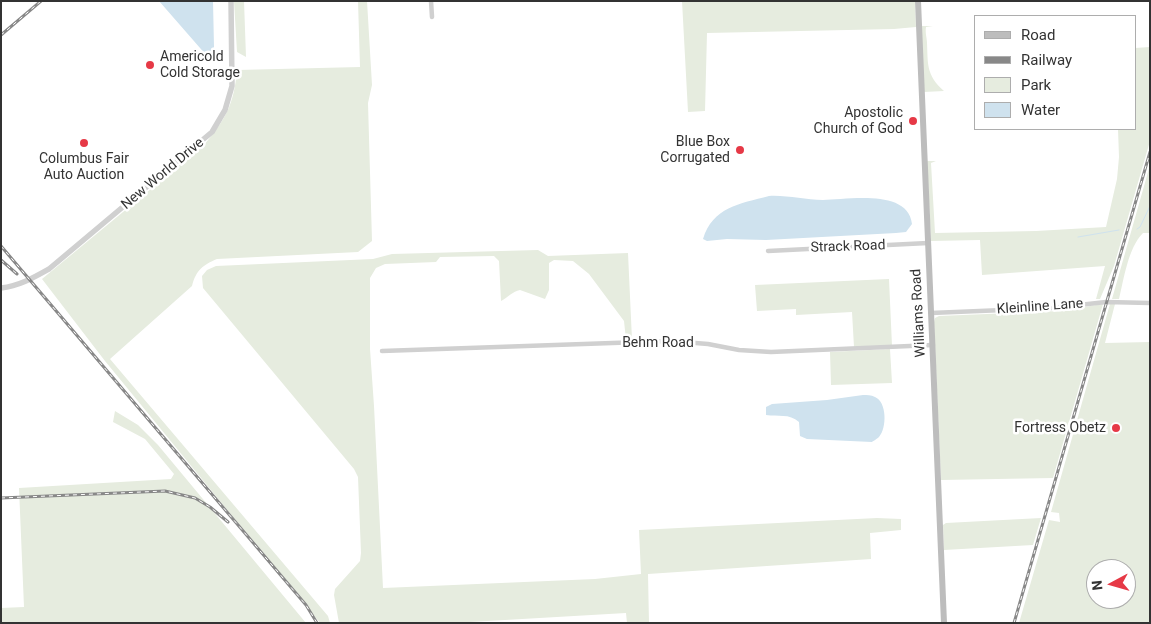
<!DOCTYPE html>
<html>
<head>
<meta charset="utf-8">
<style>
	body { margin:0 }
	#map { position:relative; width:1151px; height:624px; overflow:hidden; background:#fff; font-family:Roboto,sans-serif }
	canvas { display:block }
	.frame { position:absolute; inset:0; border:2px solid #333; pointer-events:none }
	.legend { position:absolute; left:974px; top:15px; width:162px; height:115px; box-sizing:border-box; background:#fff; border:1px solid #adadad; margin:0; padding:6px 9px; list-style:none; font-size:15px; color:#333 }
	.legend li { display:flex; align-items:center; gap:10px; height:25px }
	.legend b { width:25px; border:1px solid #adadad }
	.north { position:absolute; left:1086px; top:559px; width:50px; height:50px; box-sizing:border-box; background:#fff; border:1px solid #adadad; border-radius:50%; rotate:264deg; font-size:14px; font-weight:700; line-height:20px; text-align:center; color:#333 }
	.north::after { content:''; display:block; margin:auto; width:18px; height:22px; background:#e63946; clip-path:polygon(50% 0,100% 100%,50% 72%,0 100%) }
</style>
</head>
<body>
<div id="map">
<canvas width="1151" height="624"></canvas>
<div class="frame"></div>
<ul class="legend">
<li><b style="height:6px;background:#bdbdbd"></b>Road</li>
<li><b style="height:6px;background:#888"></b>Railway</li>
<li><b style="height:14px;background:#e6ecdf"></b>Park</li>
<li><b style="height:14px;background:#cfe2ee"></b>Water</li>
</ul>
<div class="north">N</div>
</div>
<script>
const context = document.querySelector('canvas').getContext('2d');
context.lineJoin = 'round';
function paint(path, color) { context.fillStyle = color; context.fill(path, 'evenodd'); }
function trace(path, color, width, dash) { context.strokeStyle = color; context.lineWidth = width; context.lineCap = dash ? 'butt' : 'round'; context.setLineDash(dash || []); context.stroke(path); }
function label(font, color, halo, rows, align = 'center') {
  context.font = font + ' Roboto,sans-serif'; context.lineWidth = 5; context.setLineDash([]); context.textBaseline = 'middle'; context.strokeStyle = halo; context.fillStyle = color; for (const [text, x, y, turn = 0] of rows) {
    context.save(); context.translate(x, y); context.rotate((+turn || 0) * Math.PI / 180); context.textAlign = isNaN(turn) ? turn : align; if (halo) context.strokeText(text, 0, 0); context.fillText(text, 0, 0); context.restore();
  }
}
const green = new Path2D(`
	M 234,1 L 244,1 L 246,57 L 237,52 Z
	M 358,1 L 367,1 L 372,85 L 368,103 L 372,241 L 358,252 L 217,259 C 203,265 196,270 192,286 L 110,359 L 328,616 L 330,623 L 320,623 L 105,361 L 42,279 L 204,145 C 226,119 234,104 237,70 L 360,67 Z
	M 682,1 L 915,1 L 916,27 L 894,29 L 707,33 L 705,111 L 688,112 Z
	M 921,26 L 933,26 L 926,27 C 925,33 927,38 927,43 C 928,64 926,75 944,91 L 924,92 Z
	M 1150,47 L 1150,141 L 1114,266 L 1100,299 L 1096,299 L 1105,266 L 982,275 L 980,240 L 931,241 L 927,161 L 936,161 L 931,163 L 935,233 L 1036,231 L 1106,227 L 1117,179 L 1119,157 L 1118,129 L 1135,129 L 1135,48 Z
	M 1150,165 L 1150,233 L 1143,233 C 1128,248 1124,279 1119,299 L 1112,299 Z
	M 538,250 L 548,256 L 628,253 L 632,340 L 626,340 L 624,321 L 589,274 L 573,261 L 554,260 L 549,263 L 549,290 L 545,299 L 520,290 C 513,291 507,298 501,301 L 499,261 L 494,256 L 440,257 L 436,262 L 385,264 L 376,268 L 370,278 L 370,349 L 374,406 L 383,588 L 595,579 L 641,574 L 639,530 L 877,518 L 901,519 L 901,530 L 870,533 L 871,559 L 648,574 L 649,623 L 627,623 L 626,613 L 453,623 L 339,623 L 334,595 L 335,589 L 360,561 L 361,553 L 358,477 L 354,469 L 203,288 L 202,276 L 207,270 L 216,266 L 373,259 L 392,254 Z
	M 889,279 L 892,346 L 854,347 L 852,312 L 796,315 L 796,309 L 757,311 L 755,285 Z
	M 1103,304 L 1053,478 L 941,480 L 934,322 L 935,318 L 939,316 L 1059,311 Z
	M 1110,304 L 1115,304 L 1105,343 L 1150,342 L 1150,623 L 1019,623 L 1049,520 L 1060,522 L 1059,513 L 1051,512 ZM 1096,569 L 1126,569 L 1126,599 L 1096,599 Z
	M 890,349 L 892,383 L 831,385 L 830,352 Z
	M 115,411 L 138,425 L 158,445 L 306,623 L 1,623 L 1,608 L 24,607 L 19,488 L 171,479 L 174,474 L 145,439 L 113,422 Z
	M 1041,518 L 1033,545 L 944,550 L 943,525 L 946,523 Z`);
const water = new Path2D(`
	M 159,1 L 213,1 L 214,47 L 212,54 L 207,56 Z
	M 769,196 C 787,195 805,200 823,200 C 846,200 908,188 912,224 L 906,232 L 896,233 L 766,240 L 727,239 L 707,241 L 703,239 C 713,207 739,204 769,196 Z
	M 863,395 C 867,395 871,395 875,397 C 887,402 887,428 879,437 C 878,438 872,442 872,442 L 807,439 L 800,436 L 799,422 C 789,413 778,417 766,415 L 766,407 L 772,404 L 827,400 Z`);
const stream = new Path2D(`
	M 1137,229 L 1140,227 L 1150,206
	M 1078,237 L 1119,230`);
const minor = new Path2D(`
	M 431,1 L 432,17
	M 768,251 L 928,243
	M 931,313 L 1052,308 L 1106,302 L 1150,303
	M 382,351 L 670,341 L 708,344 L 739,350 L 771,352 L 933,345`);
const tertiary = new Path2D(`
	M 1,288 C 19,286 33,278 49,269 L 212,132 L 225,110 L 232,86 L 231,1`);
const secondary = new Path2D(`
	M 918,1 L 944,623`);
const rail = new Path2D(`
	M 1,35 L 41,1
	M 1,246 L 306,605 L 317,623
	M 1,260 L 17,274
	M 1,498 L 165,491 L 195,498 L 210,507 L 228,522
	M 1014,623 L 1150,152`);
const markers = [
	[150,65,5,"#e63946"],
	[913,121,5,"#e63946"],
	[84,143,5,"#e63946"],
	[740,150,5,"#e63946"],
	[1116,428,5,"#e63946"]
];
const poiNames = [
	["Americold",160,57,"left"],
	["Cold Storage",160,73,"left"],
	["Apostolic",903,113],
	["Church of God",903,129],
	["Blue Box",730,142],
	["Corrugated",730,158],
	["Columbus Fair",84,159,"center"],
	["Auto Auction",84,175,"center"],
	["Fortress Obetz",1106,428]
];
const streetNames = [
	["New World Drive",163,174,-40],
	["Strack Road",848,247,-2],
	["Kleinline Lane",1040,307,-4],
	["Williams Road",919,313,-93],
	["Behm Road",658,343]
];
paint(green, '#e6ecdf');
paint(water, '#cfe2ee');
trace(stream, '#cfe2ee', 1);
trace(minor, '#d0d0d0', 4.5);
trace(tertiary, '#d0d0d0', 5.5);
trace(secondary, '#bdbdbd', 6);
trace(rail, '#888', 3);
trace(rail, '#fff', 1, [4]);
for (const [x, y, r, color] of markers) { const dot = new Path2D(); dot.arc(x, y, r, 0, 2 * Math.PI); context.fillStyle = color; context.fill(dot); trace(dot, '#fff', 2); }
label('14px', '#333', '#fff', poiNames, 'right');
label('14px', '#333', '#fff', streetNames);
</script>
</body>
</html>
